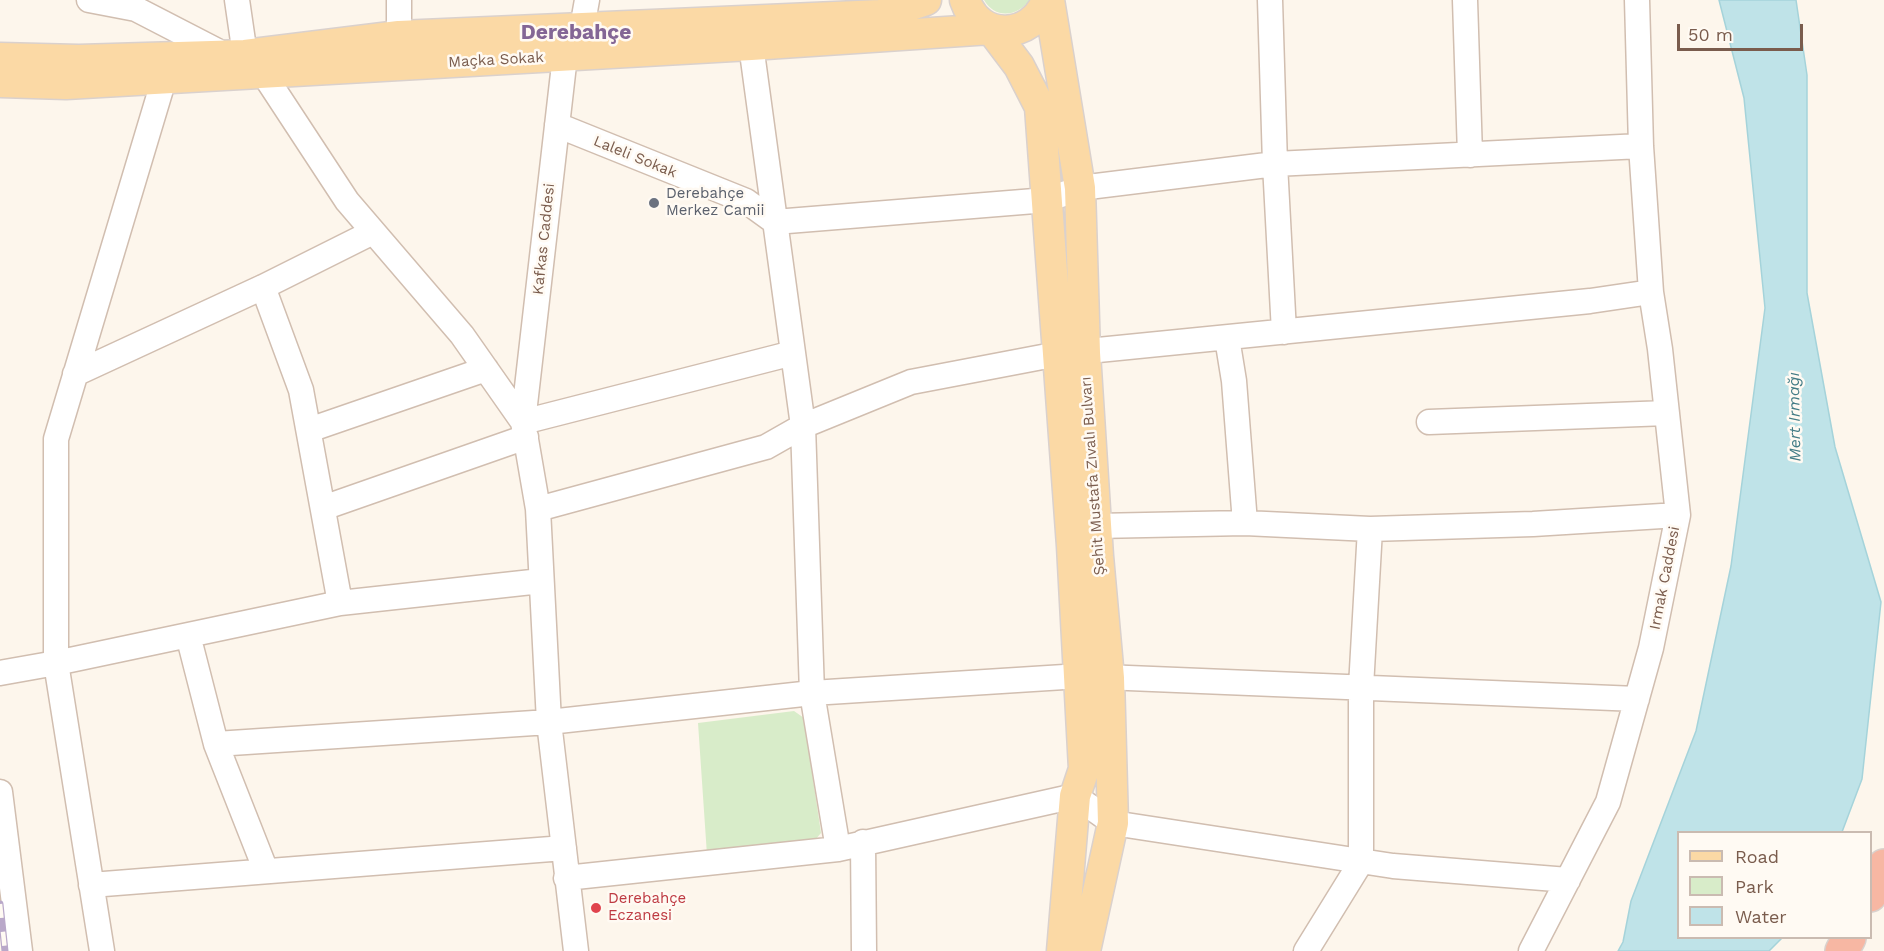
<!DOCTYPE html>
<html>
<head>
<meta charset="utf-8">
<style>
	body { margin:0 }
	#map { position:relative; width:1884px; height:951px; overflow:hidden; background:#fdf6ec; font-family:"Work Sans",sans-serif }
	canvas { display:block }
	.legend { position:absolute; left:1677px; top:831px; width:195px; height:108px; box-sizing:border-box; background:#fffaf3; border:2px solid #cabbb1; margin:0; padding:8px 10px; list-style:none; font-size:18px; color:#7a5c4d }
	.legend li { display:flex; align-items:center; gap:12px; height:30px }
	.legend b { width:30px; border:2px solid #cabbb1 }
	.scale { position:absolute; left:1677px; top:24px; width:126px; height:27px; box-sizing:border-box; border:3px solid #7a5c4d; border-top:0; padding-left:8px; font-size:18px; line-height:21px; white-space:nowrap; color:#7a5c4d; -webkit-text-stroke:4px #fffaf3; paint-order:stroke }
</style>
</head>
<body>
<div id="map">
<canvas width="1884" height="951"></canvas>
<ul class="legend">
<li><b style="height:8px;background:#fbd9a5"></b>Road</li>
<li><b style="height:16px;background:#d8ecc9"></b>Park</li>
<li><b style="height:16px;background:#bfe3e8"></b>Water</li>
</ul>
<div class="scale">50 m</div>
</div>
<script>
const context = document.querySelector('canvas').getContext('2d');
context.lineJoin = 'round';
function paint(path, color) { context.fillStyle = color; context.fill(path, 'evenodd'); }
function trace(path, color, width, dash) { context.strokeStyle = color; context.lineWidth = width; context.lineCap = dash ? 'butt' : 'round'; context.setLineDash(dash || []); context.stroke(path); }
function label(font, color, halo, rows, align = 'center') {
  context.font = font + ' "Work Sans",sans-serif'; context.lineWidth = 5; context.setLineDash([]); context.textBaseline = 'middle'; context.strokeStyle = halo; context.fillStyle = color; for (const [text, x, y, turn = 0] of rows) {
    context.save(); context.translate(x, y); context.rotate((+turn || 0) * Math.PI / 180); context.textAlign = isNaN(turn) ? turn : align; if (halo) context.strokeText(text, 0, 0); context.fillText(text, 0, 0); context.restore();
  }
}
const green = new Path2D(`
	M 984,0 L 1030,0 C 1017,17 995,19 984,0 Z
	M 794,711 L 804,718 L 821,833 L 810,846 L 707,855 L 698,723 Z`);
const water = new Path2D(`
	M 1719,0 L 1796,0 L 1807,75 L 1807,293 L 1835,447 L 1881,602 L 1862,779 L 1842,832 L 1678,832 L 1678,938 L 1782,938 L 1769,951 L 1618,951 L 1623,942 L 1631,901 L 1696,731 L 1731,566 L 1765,308 L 1744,98 Z`);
const minor = new Path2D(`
	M 89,0 L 136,9 L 227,56
	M 237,0 L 245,55
	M 399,0 L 399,36
	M 1270,0 L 1275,164 L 1284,332
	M 1465,0 L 1470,155
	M 582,28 L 587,0
	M 751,45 L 803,426 L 812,693 L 838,849
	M 263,73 L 347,201 L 462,335 L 523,422 L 538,509 L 549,722 L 576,951
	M 557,125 L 746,201 L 775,222 L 1047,200 L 1080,188 L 1275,164 L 1641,146
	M 263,287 L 301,390 L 340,603
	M 1227,338 L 1234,381 L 1245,523
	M 75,374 L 263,287 L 373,232
	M 523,422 L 565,56
	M 523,422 L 793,353
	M 1429,422 L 1667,413
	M 309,430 L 486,369
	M 323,508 L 526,437
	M 538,509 L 766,447 L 803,426 L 911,382 L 1058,354 L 1590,301 L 1651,292
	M 1079,528 L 1096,526 L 1245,523 L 1370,529 L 1533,524 L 1678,515
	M 188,635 L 216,744 L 266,871
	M 0,673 L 56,663 L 340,603 L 541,581
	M 216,744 L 549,722 L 812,693 L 1080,676 L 1637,699
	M 0,792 L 20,951
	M 863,842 L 864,951
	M 566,878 L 838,849 L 1075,796 L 1113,823 L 1393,866 L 1568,880
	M 91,885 L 564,848
	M 102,951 L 56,663 L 56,439 L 164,79
	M 1306,951 L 1361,862 L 1361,687 L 1370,529
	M 1531,951 L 1608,802 L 1651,648 L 1678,515 L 1660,349 L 1651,292 L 1641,146 L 1637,0`);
const major = new Path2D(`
	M 965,0 C 979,42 1032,40 1047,0
	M 1049,0 L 1080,188 L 1085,353 L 1098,556 L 1109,678 L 1113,823 L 1085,951
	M 0,58 L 79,60 L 245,55 L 399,36 L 881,15 L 926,0
	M 0,82 L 66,84 L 751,45 L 991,29 L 1019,66 L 1040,107 L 1072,546 L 1084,769 L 1075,796 L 1062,951`);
const highway = new Path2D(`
	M 1870,895 L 1884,866
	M 1842,951 L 1849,938`);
const rail = new Path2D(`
	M 0,904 L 5,951`);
const markers = [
	[654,203,6,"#6b7280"],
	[596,908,6,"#e0444e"]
];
const streetNames = [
	["Maçka Sokak",496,60,-3],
	["Laleli Sokak",635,157,22],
	["Kafkas Caddesi",544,239,-84],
	["Şehit Mustafa Zıvalı Bulvarı",1093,476,-94],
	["Irmak Caddesi",1665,578,-79]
];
const worshipNames = [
	["Derebahçe",666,194],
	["Merkez Camii",666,211]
];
const healthNames = [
	["Derebahçe",608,899],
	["Eczanesi",608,916]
];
const waterNames = [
	["Mert Irmağı",1795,417,-91]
];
const districtNames = [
	["Derebahçe",576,33]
];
paint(green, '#d8ecc9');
paint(water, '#bfe3e8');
trace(water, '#a5d3da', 1.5);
trace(minor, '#d1beb0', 27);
trace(major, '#dad1cd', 33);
trace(highway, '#dad1cd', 36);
trace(minor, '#fff', 24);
trace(major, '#fbd9a5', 30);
trace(highway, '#f7b7a3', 33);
trace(rail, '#b9a8c9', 7);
trace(rail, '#fffaf3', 4.5, [14]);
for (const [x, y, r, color] of markers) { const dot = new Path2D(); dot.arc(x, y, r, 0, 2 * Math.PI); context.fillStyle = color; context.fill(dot); trace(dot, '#fffaf3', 2); }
label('15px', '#7a5c4d', '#fffaf3', streetNames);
label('15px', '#5b616d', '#fffaf3', worshipNames, 'left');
label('15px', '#be3a42', '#fffaf3', healthNames, 'left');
label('italic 16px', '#437c86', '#fffaf3', waterNames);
label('bold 21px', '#846695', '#fffaf3', districtNames);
</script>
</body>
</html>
